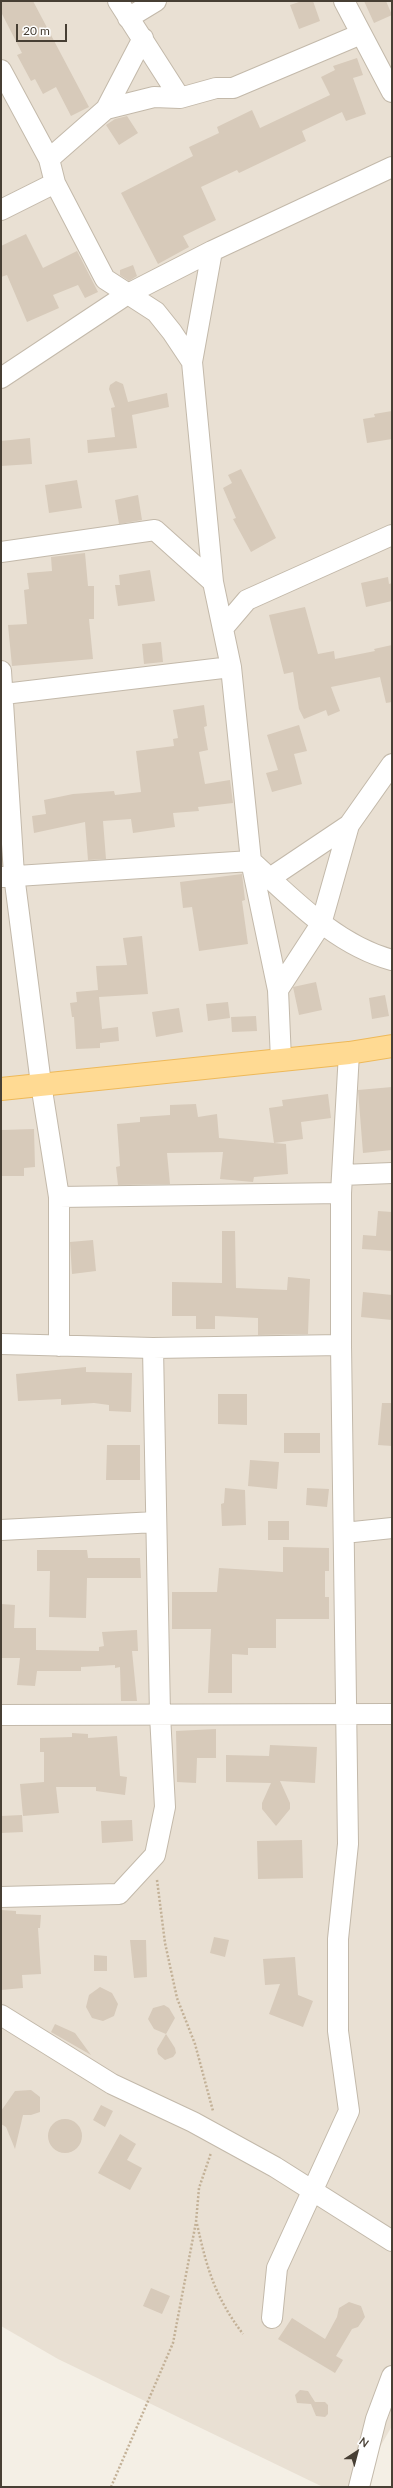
<!DOCTYPE html>
<html>
<head>
<meta charset="utf-8">
<style>
	body { margin:0 }
	#map { position:relative; width:393px; height:2488px; overflow:hidden; background:#f4efe5; font-family:Lato,sans-serif }
	canvas { display:block }
	.frame { position:absolute; inset:0; border:2px solid #473f34; pointer-events:none }
	.north { position:absolute; left:337px; top:2432px; width:40px; height:40px; -webkit-text-stroke:3px #fff; paint-order:stroke; rotate:36deg; font-size:11px; font-weight:700; line-height:16px; text-align:center; color:#473f34 }
	.north::after { content:''; display:block; margin:auto; width:14px; height:18px; background:#473f34; clip-path:polygon(50% 0,100% 100%,50% 72%,0 100%) }
	.scale { position:absolute; left:16px; top:24px; width:51px; height:18px; box-sizing:border-box; border:2px solid #473f34; border-top:0; padding-left:5px; font-size:12px; line-height:14px; white-space:nowrap; color:#473f34; -webkit-text-stroke:3px #fff; paint-order:stroke }
</style>
</head>
<body>
<div id="map">
<canvas width="393" height="2488"></canvas>
<div class="frame"></div>
<div class="north">N</div>
<div class="scale">20 m</div>
</div>
<script>
const context = document.querySelector('canvas').getContext('2d');
context.lineJoin = 'round';
function paint(path, color) { context.fillStyle = color; context.fill(path, 'evenodd'); }
function trace(path, color, width, dash) { context.strokeStyle = color; context.lineWidth = width; context.lineCap = dash ? 'butt' : 'round'; context.setLineDash(dash || []); context.stroke(path); }
const residential = new Path2D(`
	M 1,1 L 392,1 L 392,2426 L 357,2487 L 323,2487 L 58,2359 L 1,2326 Z`);
const building = new Path2D(`
	M 1,1 L 33,1 L 89,107 L 71,116 L 56,87 L 43,94 L 35,79 L 31,81 L 17,55 L 22,53 L 1,12 Z
	M 302,1 L 313,1 L 320,21 L 299,29 L 290,5 Z
	M 364,1 L 386,1 L 392,15 L 374,23 Z
	M 357,58 L 363,75 L 353,78 L 366,114 L 346,121 L 342,112 L 302,131 L 306,141 L 239,173 L 237,170 L 201,187 L 216,220 L 183,236 L 189,247 L 158,264 L 121,193 L 193,156 L 189,147 L 219,133 L 217,127 L 252,110 L 260,128 L 330,95 L 321,77 L 335,70 L 333,66 Z
	M 127,116 L 138,133 L 119,145 L 106,125 L 115,119 Z
	M 26,234 L 43,268 L 77,251 L 98,292 L 85,298 L 78,285 L 53,295 L 59,308 L 27,322 L 7,275 L 1,277 L 1,246 Z
	M 133,265 L 137,276 L 129,281 L 120,275 L 120,270 Z
	M 116,381 L 123,384 L 128,402 L 167,393 L 169,407 L 132,415 L 137,448 L 88,453 L 87,440 L 115,437 L 111,408 L 115,407 L 109,389 L 110,385 Z
	M 392,411 L 392,439 L 367,443 L 363,419 L 375,417 L 374,414 Z
	M 30,438 L 32,464 L 1,466 L 1,441 Z
	M 241,469 L 276,538 L 251,552 L 233,519 L 236,518 L 223,488 L 232,483 L 228,475 Z
	M 77,480 L 82,508 L 49,513 L 45,485 Z
	M 138,495 L 142,520 L 119,524 L 115,500 Z
	M 85,553 L 88,586 L 94,586 L 94,619 L 89,619 L 93,659 L 12,666 L 8,625 L 27,624 L 24,590 L 29,589 L 27,573 L 52,571 L 51,557 Z
	M 150,570 L 155,601 L 118,606 L 115,585 L 120,585 L 119,575 Z
	M 388,577 L 389,584 L 392,583 L 392,601 L 366,607 L 361,583 Z
	M 305,607 L 318,654 L 334,651 L 335,659 L 375,651 L 374,649 L 392,645 L 392,702 L 386,703 L 380,677 L 331,687 L 340,711 L 328,716 L 326,710 L 304,719 L 299,709 L 293,672 L 284,674 L 269,615 Z
	M 161,642 L 163,662 L 144,664 L 142,644 Z
	M 204,705 L 207,726 L 204,727 L 208,750 L 199,752 L 205,784 L 230,780 L 233,803 L 198,807 L 199,811 L 173,813 L 175,827 L 133,833 L 131,819 L 103,821 L 106,859 L 88,860 L 85,822 L 34,833 L 32,816 L 46,814 L 44,800 L 73,794 L 114,791 L 115,795 L 141,792 L 136,751 L 174,746 L 173,739 L 178,738 L 173,710 Z
	M 299,725 L 307,751 L 294,754 L 302,784 L 272,792 L 266,773 L 278,770 L 267,735 Z
	M 242,874 L 245,900 L 242,901 L 248,944 L 199,951 L 192,907 L 183,908 L 180,882 Z
	M 142,936 L 148,994 L 99,997 L 102,1029 L 118,1027 L 119,1041 L 100,1043 L 100,1048 L 76,1049 L 74,1017 L 72,1017 L 70,1003 L 77,1002 L 76,992 L 98,990 L 96,966 L 127,965 L 123,938 Z
	M 316,982 L 322,1010 L 299,1015 L 293,987 Z
	M 385,995 L 389,1016 L 372,1019 L 369,998 Z
	M 228,1002 L 230,1018 L 208,1021 L 206,1004 Z
	M 179,1008 L 183,1032 L 156,1037 L 152,1012 Z
	M 256,1016 L 257,1031 L 232,1032 L 231,1017 Z
	M 392,1087 L 392,1150 L 363,1153 L 358,1090 Z
	M 328,1094 L 331,1118 L 301,1122 L 303,1139 L 274,1143 L 286,1144 L 288,1174 L 254,1177 L 253,1182 L 220,1179 L 223,1152 L 167,1153 L 170,1184 L 118,1185 L 116,1167 L 120,1166 L 117,1124 L 140,1122 L 140,1117 L 170,1115 L 170,1105 L 196,1104 L 198,1117 L 217,1114 L 219,1138 L 274,1143 L 269,1108 L 283,1106 L 282,1100 Z
	M 34,1129 L 35,1167 L 24,1168 L 24,1176 L 1,1176 L 1,1130 Z
	M 378,1211 L 392,1212 L 392,1251 L 362,1249 L 363,1235 L 376,1236 Z
	M 222,1231 L 235,1231 L 236,1288 L 287,1290 L 288,1277 L 310,1279 L 308,1334 L 258,1335 L 258,1318 L 215,1316 L 215,1329 L 196,1329 L 196,1316 L 172,1316 L 172,1282 L 222,1283 Z
	M 93,1240 L 96,1271 L 72,1274 L 70,1242 Z
	M 363,1292 L 392,1295 L 392,1320 L 361,1317 Z
	M 86,1367 L 86,1372 L 132,1373 L 131,1412 L 109,1411 L 109,1405 L 94,1403 L 61,1405 L 61,1399 L 18,1401 L 16,1374 Z
	M 218,1394 L 247,1394 L 247,1425 L 218,1424 Z
	M 382,1403 L 392,1403 L 392,1446 L 378,1445 Z
	M 284,1433 L 320,1433 L 320,1453 L 284,1453 Z
	M 107,1445 L 140,1445 L 140,1480 L 106,1480 Z
	M 250,1460 L 279,1462 L 277,1489 L 248,1486 Z
	M 225,1488 L 245,1490 L 246,1525 L 222,1526 L 221,1504 L 224,1503 Z
	M 307,1488 L 329,1489 L 327,1507 L 306,1505 Z
	M 268,1521 L 289,1521 L 289,1540 L 268,1540 Z
	M 283,1547 L 329,1548 L 329,1571 L 325,1571 L 325,1597 L 329,1597 L 329,1619 L 276,1619 L 276,1648 L 248,1648 L 248,1655 L 232,1654 L 232,1693 L 208,1693 L 211,1629 L 172,1629 L 172,1592 L 217,1592 L 219,1568 L 283,1572 Z
	M 37,1550 L 87,1550 L 88,1558 L 140,1558 L 141,1578 L 87,1578 L 86,1618 L 49,1617 L 50,1571 L 37,1571 Z
	M 1,1604 L 15,1605 L 14,1628 L 36,1628 L 36,1650 L 99,1651 L 99,1647 L 104,1646 L 102,1632 L 137,1630 L 138,1651 L 132,1651 L 137,1701 L 121,1701 L 120,1667 L 115,1668 L 115,1665 L 81,1667 L 81,1671 L 37,1671 L 35,1686 L 17,1685 L 20,1658 L 1,1658 Z
	M 216,1729 L 216,1758 L 197,1758 L 196,1783 L 177,1782 L 176,1731 Z
	M 72,1733 L 88,1734 L 88,1738 L 117,1736 L 120,1776 L 127,1777 L 125,1795 L 96,1791 L 96,1787 L 56,1787 L 59,1813 L 23,1816 L 20,1784 L 44,1782 L 44,1752 L 40,1752 L 40,1738 L 72,1737 Z
	M 270,1745 L 317,1747 L 315,1783 L 280,1781 L 290,1803 L 290,1809 L 276,1826 L 262,1809 L 262,1803 L 271,1783 L 226,1782 L 226,1755 L 269,1756 Z
	M 22,1815 L 23,1832 L 1,1833 L 1,1816 Z
	M 132,1820 L 133,1841 L 102,1843 L 101,1821 Z
	M 302,1840 L 303,1878 L 258,1879 L 257,1841 Z
	M 1,1910 L 16,1911 L 16,1914 L 41,1915 L 40,1928 L 38,1928 L 41,1974 L 22,1975 L 23,1988 L 1,1990 Z
	M 214,1937 L 229,1940 L 225,1957 L 210,1953 Z
	M 130,1940 L 146,1940 L 147,1977 L 134,1978 Z
	M 94,1955 L 107,1956 L 107,1971 L 94,1971 Z
	M 295,1957 L 298,1995 L 313,2001 L 303,2027 L 269,2014 L 280,1984 L 265,1985 L 263,1959 Z
	M 100,1987 L 112,1993 L 118,2004 L 114,2016 L 103,2021 L 92,2018 L 86,2007 L 89,1995 Z
	M 164,2005 L 169,2008 L 175,2018 L 166,2034 L 175,2048 L 176,2053 L 173,2057 L 165,2060 L 158,2054 L 157,2049 L 166,2034 L 154,2029 L 148,2019 L 153,2008 Z
	M 55,2024 L 75,2033 L 91,2055 L 51,2032 Z
	M 31,2090 L 40,2097 L 40,2112 L 31,2115 L 23,2115 L 15,2149 L 6,2127 L 1,2124 L 1,2111 L 15,2091 Z
	M 101,2105 L 113,2111 L 105,2127 L 93,2120 Z
	M48 2136a17 17 0 1 1 34 0a17 17 0 1 1-34 0Z
	M 120,2134 L 136,2144 L 127,2160 L 142,2168 L 130,2190 L 98,2173 Z
	M 151,2288 L 170,2296 L 162,2314 L 143,2306 Z
	M 349,2302 L 361,2306 L 365,2317 L 358,2327 L 352,2329 L 336,2356 L 343,2360 L 335,2373 L 278,2339 L 292,2318 L 325,2339 L 337,2317 L 339,2308 Z
	M 300,2390 L 308,2391 L 315,2402 L 325,2402 L 328,2405 L 328,2414 L 325,2417 L 316,2416 L 311,2404 L 297,2403 L 295,2395 Z`);
const path = new Path2D(`
	M 157,1880 L 165,1943 L 177,1998 L 195,2044 L 213,2111
	M 197,2224 C 207,2269 215,2297 243,2334
	M 111,2487 L 173,2343 L 196,2222 L 199,2188 L 211,2153`);
const minor = new Path2D(`
	M 118,1 L 180,98 L 216,88 L 233,88 L 361,34
	M 344,1 L 392,92
	M 128,18 L 156,1
	M 1,70 L 49,159 L 55,183 L 105,279 L 156,312 L 172,332 L 192,362
	M 106,109 L 143,38
	M 49,159 L 106,109 L 154,97 L 180,98
	M 1,210 L 55,183
	M 212,251 L 192,362 L 213,582 L 231,667 L 251,861 L 278,990 L 281,1060
	M 1,378 L 126,295 L 212,251 L 392,167
	M 1,552 L 155,530 L 213,582
	M 224,627 L 247,600 L 392,535
	M 1,671 L 14,875 L 41,1084 L 59,1197 L 59,1346
	M 4,694 L 231,667
	M 1,877 L 251,861 C 293,899 336,945 392,960
	M 270,878 L 349,825 L 392,764
	M 278,990 L 321,924 L 349,825
	M 342,1175 L 392,1173
	M 59,1197 L 341,1193
	M 1,1344 L 153,1348 L 341,1345
	M 1,1530 L 156,1522
	M 344,1533 L 392,1528
	M 1,1715 L 392,1714
	M 1,1897 L 119,1894 L 155,1855 L 165,1807 L 160,1715 L 153,1348
	M 1,2015 L 112,2084 L 193,2122 L 275,2167 L 392,2241
	M 272,2318 L 277,2268 L 349,2111 L 338,2031 L 338,1939 L 348,1844 L 341,1345 L 341,1193 L 349,1053
	M 359,2487 L 376,2419 L 392,2376`);
const primary = new Path2D(`
	M 1,1089 L 349,1053 L 392,1046`);
paint(residential, '#e9e0d3');
paint(building, '#d7caba');
trace(minor, '#c3b9aa', 22);
trace(primary, '#eeb959', 24);
trace(path, '#c3b197', 2.5, [2, 2]);
trace(minor, '#fff', 20);
trace(primary, '#ffda93', 22);
</script>
</body>
</html>
